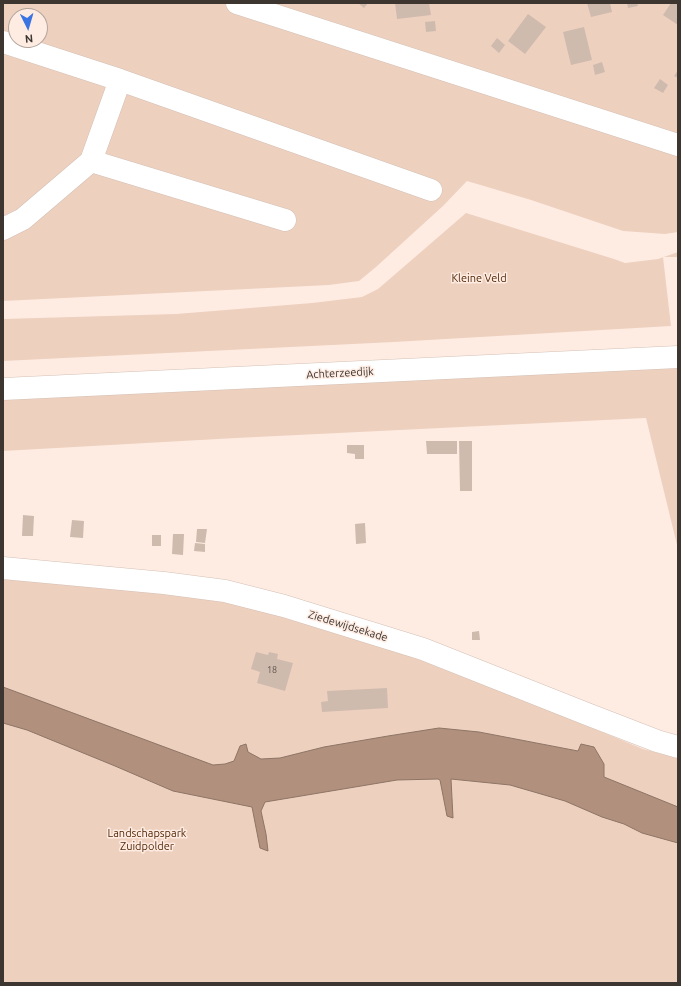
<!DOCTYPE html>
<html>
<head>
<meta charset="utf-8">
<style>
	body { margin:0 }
	#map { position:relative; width:681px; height:986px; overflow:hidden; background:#feece3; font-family:Ubuntu,sans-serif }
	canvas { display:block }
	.frame { position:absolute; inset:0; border:4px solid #3d3530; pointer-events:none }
	.north { position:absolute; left:8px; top:8px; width:40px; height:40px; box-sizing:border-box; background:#feece3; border:1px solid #b1a39b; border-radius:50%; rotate:175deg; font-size:11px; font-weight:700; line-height:16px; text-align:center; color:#3d3530 }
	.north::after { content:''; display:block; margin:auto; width:14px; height:18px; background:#3a73e2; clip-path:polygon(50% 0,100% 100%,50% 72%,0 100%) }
</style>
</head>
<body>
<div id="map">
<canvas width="681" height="986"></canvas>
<div class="frame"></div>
<div class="north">N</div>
</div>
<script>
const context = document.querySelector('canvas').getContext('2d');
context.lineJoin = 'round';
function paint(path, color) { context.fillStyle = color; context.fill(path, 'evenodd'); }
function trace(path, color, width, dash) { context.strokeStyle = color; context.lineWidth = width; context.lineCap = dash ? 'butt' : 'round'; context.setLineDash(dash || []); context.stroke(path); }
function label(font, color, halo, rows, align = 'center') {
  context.font = font + ' Ubuntu,sans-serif'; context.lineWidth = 3; context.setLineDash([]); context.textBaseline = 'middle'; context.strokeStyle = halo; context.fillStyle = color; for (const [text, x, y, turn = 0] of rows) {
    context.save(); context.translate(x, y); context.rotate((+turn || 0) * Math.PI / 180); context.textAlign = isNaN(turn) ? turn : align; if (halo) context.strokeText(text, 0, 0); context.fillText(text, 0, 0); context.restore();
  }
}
const green = new Path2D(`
	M 3,3 L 678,3 L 678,232 L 665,234 L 623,231 L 531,200 L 467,181 L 443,206 L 376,267 L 359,281 L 329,285 L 3,301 ZM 16,16 L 40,16 L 40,40 L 16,40 Z
	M 466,213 L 614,259 L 625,263 L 658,259 L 678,252 L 678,257 L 663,257 L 671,326 L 394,342 L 3,361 L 3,319 L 176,314 L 312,303 L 362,297 L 378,289 Z
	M 678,367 L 678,549 L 646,418 L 236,438 L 3,451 L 3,399 Z
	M 3,576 L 77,582 L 243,603 L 415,658 L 573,720 L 643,749 L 678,758 L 678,983 L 3,983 L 3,688 L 6,688 L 3,687 ZM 479,732 L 578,751 L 395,735 Z`);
const water = new Path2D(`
	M 3,687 L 213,765 L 225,764 L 234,761 L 240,746 L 246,744 L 248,752 L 261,759 L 280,758 L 324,747 L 388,736 L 439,728 L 479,732 L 578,751 L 581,744 L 594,747 L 604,764 L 604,777 L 678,807 L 678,843 L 642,833 L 624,824 L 602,817 L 565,801 L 510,785 L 451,779 L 453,818 L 447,816 L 440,780 L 438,779 L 397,780 L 265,802 L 261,811 L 266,834 L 268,851 L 260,848 L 252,807 L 173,791 L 115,766 L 27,730 L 3,723 Z`);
const building = new Path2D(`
	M 358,3 L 368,3 L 364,8 Z
	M 395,3 L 429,3 L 431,15 L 397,19 Z
	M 587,3 L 610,3 L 612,12 L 591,17 Z
	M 627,3 L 637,3 L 638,6 L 628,8 Z
	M 671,3 L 678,3 L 678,25 L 663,15 Z
	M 528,14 L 546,27 L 525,54 L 508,41 Z
	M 435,21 L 436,31 L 426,32 L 425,22 Z
	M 584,27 L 592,60 L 571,65 L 563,32 Z
	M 497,38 L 505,45 L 499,53 L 491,46 Z
	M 602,62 L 605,72 L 595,75 L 593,65 Z
	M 678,70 L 678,78 L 674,76 Z
	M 660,79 L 668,85 L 663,93 L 654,88 Z
	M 426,441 L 457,441 L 457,454 L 427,454 Z
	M 459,441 L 472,441 L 472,491 L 460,491 Z
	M 347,445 L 364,445 L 364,459 L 355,459 L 355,454 L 347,453 Z
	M 23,515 L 34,516 L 33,536 L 22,536 Z
	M 72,520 L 84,521 L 83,538 L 70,537 Z
	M 365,523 L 366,543 L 356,544 L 355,524 Z
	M 197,529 L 207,529 L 205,543 L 196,542 Z
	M 173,534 L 184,534 L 183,555 L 172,554 Z
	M 152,535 L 161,535 L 161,546 L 152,546 Z
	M 195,543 L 205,544 L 205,552 L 194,551 Z
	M 479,631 L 480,640 L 472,640 L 472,632 Z
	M 256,652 L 268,655 L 269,652 L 278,654 L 277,659 L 293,663 L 285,691 L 257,683 L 260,672 L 251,669 Z
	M 387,688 L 388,708 L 322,712 L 321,702 L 328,701 L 327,691 Z`);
const minor = new Path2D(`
	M 237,3 L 678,145
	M 3,42 L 120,80 L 431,190
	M 91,161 L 285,220
	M 3,229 L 23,219 L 91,161 L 120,80
	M 3,568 L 164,583 L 225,591 L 284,606 L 423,649 L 587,714 L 657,741 L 678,747`);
const major = new Path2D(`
	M 3,389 L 678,357`);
const numberNames = [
	["18",272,670]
];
const parkNames = [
	["Kleine Veld",479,278],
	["Landschapspark",147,833],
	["Zuidpolder",147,846]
];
const streetNames = [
	["Achterzeedijk",340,373,-3],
	["Ziedewijdsekade",348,626,17]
];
paint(green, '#eed0bf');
paint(water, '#b1907d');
trace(water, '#8e7566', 1);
paint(building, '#cfbaae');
trace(minor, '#d4c0b4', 23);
trace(major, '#d4c0b4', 23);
trace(minor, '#fff', 22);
trace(major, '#fff', 22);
label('9px', '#625650', null, numberNames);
label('11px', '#532706', '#feece3', parkNames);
label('11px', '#3d3530', '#feece3', streetNames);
</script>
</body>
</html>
